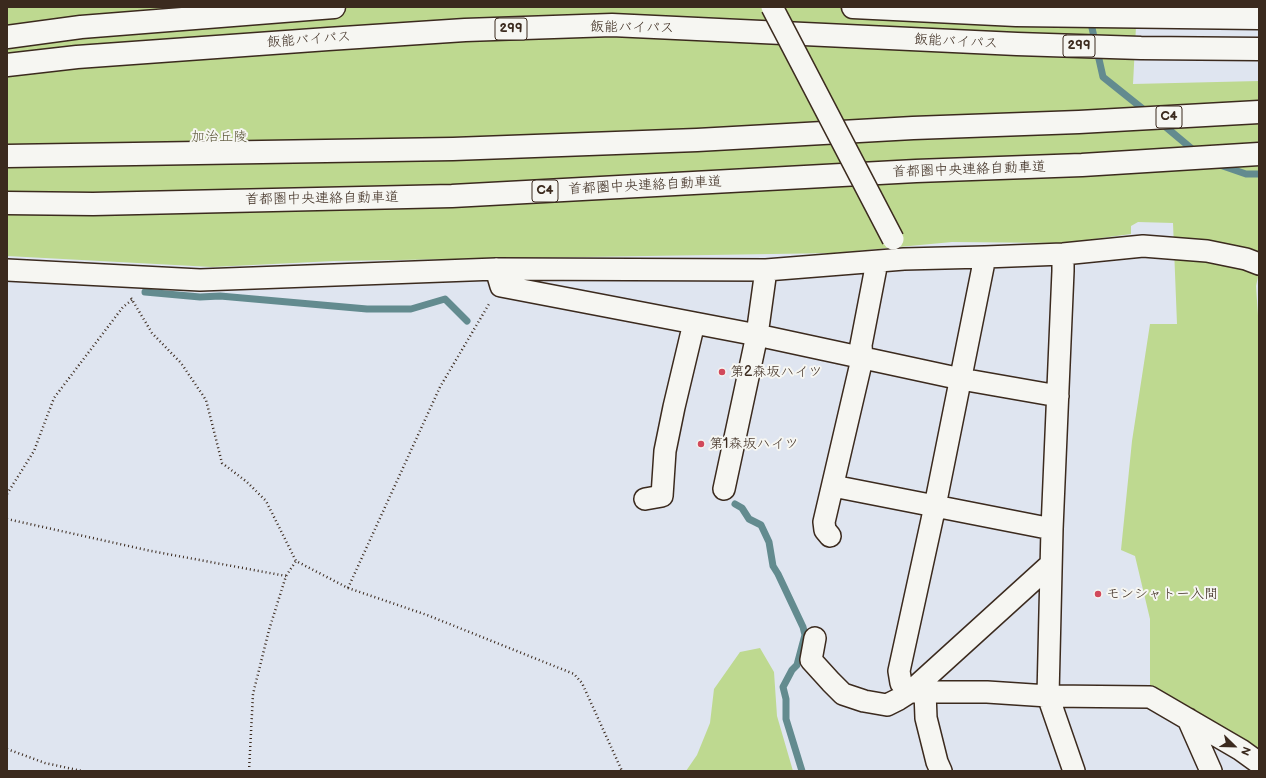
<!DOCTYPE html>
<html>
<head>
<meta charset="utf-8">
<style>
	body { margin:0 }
	#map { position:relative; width:1266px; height:778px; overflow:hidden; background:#dfe5f0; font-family:"Balsamiq Sans",sans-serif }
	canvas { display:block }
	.frame { position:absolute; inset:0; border:8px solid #3b2a1e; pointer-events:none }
	.north { position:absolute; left:1214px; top:726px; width:40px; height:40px; -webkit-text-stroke:3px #f6f6f2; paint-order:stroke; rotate:113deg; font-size:11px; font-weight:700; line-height:16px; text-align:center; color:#3b2a1e }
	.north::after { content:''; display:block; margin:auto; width:14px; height:18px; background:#3b2a1e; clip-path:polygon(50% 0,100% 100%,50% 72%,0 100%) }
</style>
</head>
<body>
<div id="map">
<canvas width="1266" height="778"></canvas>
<div class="frame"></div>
<div class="north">N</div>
</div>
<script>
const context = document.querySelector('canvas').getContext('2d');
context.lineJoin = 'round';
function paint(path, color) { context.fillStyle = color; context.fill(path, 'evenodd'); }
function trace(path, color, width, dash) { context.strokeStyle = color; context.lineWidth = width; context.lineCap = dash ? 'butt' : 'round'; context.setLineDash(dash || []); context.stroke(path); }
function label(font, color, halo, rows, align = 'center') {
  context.font = font + ' "Balsamiq Sans","Klee One",sans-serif'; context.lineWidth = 4; context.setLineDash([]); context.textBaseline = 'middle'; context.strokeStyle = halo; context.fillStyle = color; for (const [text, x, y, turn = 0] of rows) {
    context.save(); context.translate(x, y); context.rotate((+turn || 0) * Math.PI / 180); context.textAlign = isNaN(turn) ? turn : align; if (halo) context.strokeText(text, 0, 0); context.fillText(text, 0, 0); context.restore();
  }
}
const green = new Path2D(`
	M 7,7 L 1137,7 L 1133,84 L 1259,81 L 1259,272 L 1256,286 L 1259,330 L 1259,753 L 1150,689 L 1150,619 L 1135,556 L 1121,550 L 1132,441 L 1150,324 L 1177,324 L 1173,223 L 1138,222 L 1131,226 L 1131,234 L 1065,243 L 952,242 L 835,253 L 334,261 L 212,267 L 7,256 Z
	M 760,648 L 774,672 L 777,716 L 793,771 L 686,771 L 697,755 L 710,723 L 714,689 L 740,652 Z`);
const stream = new Path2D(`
	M 1090,19 L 1103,77 L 1148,113
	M 1161,123 L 1198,154
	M 1217,164 L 1246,174 L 1259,174
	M 145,292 L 200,297 L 220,296 L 367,309 L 411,309 L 445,299 L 467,321
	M 735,504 L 742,508 L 749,519 L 761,525 L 769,542 L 773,566 L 778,574 L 803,627 L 805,635 L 797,665 L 792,670 L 783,687 L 786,699 L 786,719 L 802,771`);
const path = new Path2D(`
	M 131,298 L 152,333 L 181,363 L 206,400 L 222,463 L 247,482 L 266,501 L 296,561 L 348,588 L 427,615 L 574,674 L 582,683 L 622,771
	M 7,494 L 34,451 L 54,398 L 123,307 L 132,300
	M 7,519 L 151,551 L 286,576
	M 348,588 L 440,387 L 489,304
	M 7,749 L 45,763 L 82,771
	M 249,771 L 253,694 L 269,630 L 286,576 L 296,561`);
const minor = new Path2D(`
	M 1063,254 L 1063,271 L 1052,529 L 1048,696 L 1074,771
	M 985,257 L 935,506 L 899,671 L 901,683 L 910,692 L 987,692 L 1048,696 L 1150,697 L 1241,750 L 1259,763
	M 496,269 L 501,286 L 757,335 L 961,379 L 1058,396
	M 7,270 L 200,280 L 496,269 L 766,270 L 904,259 L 985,257 L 1063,254 L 1143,246 L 1207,251 L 1246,259 L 1259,264
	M 833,486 L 1052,529
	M 724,489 L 757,335 L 766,270
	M 645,499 L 662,496 L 665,451 L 674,407 L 694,323
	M 830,536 L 825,530 L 824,522 L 862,359 L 861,345 L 877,262
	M 815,638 L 811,660 L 831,682 L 843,694 L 864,701 L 887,705 L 899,699 L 910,692 L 1051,564
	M 925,692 L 926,718 L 937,762 L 941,771
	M 1188,719 L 1211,771`);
const trunk = new Path2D(`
	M 853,7 L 1016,15 L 1259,18
	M 7,37 L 81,27 L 334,7
	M 7,65 L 77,57 L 328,39 L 465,30 L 612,25 L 1017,44 L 1141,48 L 1259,49`);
const motorway = new Path2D(`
	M 7,156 L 453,149 L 697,140 L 913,128 L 1079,122 L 1259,112
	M 7,203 L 93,204 L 452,196 L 916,171 L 1082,165 L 1259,154`);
const minorBridge = new Path2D(`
	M 772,7 L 893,239`);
const markers = [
	[722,372,4,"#d1495b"],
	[701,444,4,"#d1495b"],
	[1098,594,4,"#d1495b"]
];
const shields = [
	[511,29,32],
	[1079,46,32],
	[1169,117,26],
	[545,191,26]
];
const shieldNames = [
	["299",511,29],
	["299",1079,46],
	["C4",1169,117],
	["C4",545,191]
];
const streetNames = [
	["飯能バイパス",632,28,1],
	["飯能バイパス",309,40,-4],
	["飯能バイパス",956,42,3],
	["首都圏中央連絡自動車道",969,170,-2],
	["首都圏中央連絡自動車道",645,186,-3],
	["首都圏中央連絡自動車道",322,199,-1]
];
const parkNames = [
	["加治丘陵",219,137]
];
const poiNames = [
	["第2森坂ハイツ",730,372],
	["第1森坂ハイツ",709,444],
	["モンシャトー入間",1106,594]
];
paint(green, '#bed990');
trace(stream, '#638b8f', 7);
trace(minor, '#3b2a1e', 24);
trace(trunk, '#3b2a1e', 25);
trace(motorway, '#3b2a1e', 25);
trace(path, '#3b2a1e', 2.5, [1, 3]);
trace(minor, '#f6f6f2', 21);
trace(trunk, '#f6f6f2', 22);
trace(motorway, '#f6f6f2', 22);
trace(minorBridge, '#3b2a1e', 24, []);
trace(minorBridge, '#f6f6f2', 21);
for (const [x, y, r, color] of markers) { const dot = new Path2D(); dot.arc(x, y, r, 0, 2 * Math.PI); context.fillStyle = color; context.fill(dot); trace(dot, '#f6f6f2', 1.5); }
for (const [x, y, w] of shields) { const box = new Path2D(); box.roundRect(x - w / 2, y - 11, w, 22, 3); context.fillStyle = '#f6f6f2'; context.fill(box); trace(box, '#3b2a1e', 1); }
label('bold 13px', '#3b2a1e', null, shieldNames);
label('14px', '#3b2a1e', '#f6f6f2', streetNames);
label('14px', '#5c563a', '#f6f6f2', parkNames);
label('14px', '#3b2a1e', '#f6f6f2', poiNames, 'left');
</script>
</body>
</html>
